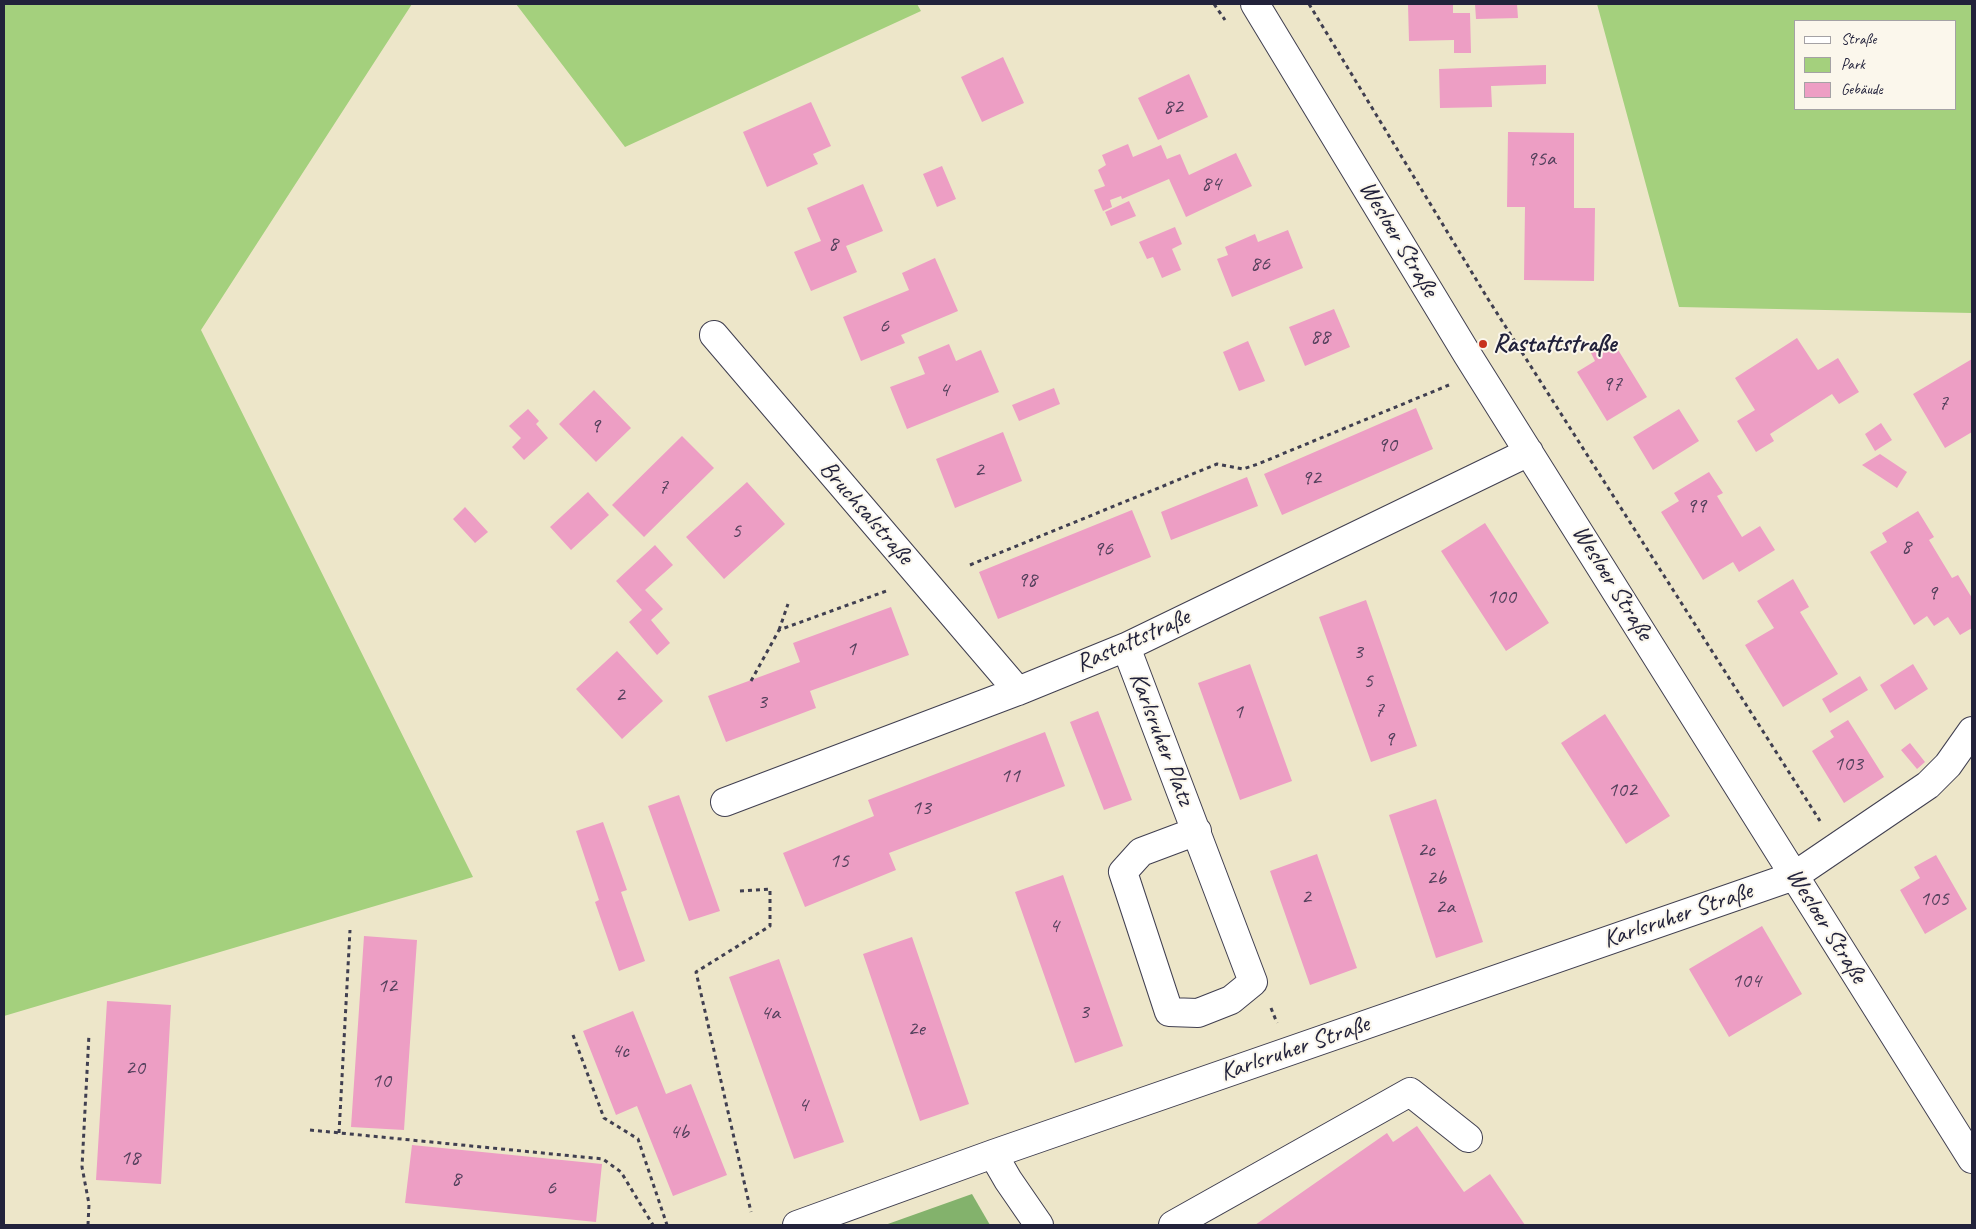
<!DOCTYPE html>
<html>
<head>
<meta charset="utf-8">
<style>
	body { margin:0 }
	#map { position:relative; width:1976px; height:1229px; overflow:hidden; background:#ede6c9; font-family:Caveat,sans-serif }
	canvas { display:block }
	.frame { position:absolute; inset:0; border:5px solid #22223b; pointer-events:none }
	.legend { position:absolute; left:1794px; top:20px; width:162px; height:90px; box-sizing:border-box; background:#fbf7ec; border:1px solid #a4a2a5; margin:0; padding:6px 9px; list-style:none; font-size:15px; color:#22223b }
	.legend li { display:flex; align-items:center; gap:10px; height:25px }
	.legend b { width:25px; border:1px solid #a4a2a5 }
</style>
</head>
<body>
<div id="map">
<canvas width="1976" height="1229"></canvas>
<div class="frame"></div>
<ul class="legend">
<li><b style="height:6px;background:#fff"></b>Straße</li>
<li><b style="height:14px;background:#a4d07d"></b>Park</li>
<li><b style="height:14px;background:#ed9ec4"></b>Gebäude</li>
</ul>
</div>
<script>
const context = document.querySelector('canvas').getContext('2d');
context.lineJoin = 'round';
function paint(path, color) { context.fillStyle = color; context.fill(path, 'evenodd'); }
function trace(path, color, width, dash) { context.strokeStyle = color; context.lineWidth = width; context.lineCap = dash ? 'butt' : 'round'; context.setLineDash(dash || []); context.stroke(path); }
function label(font, color, halo, rows, align = 'center') {
  context.font = font + ' Caveat,sans-serif'; context.lineWidth = 4; context.setLineDash([]); context.textBaseline = 'middle'; context.strokeStyle = halo; context.fillStyle = color; for (const [text, x, y, turn = 0] of rows) {
    context.save(); context.translate(x, y); context.rotate((+turn || 0) * Math.PI / 180); context.textAlign = isNaN(turn) ? turn : align; if (halo) context.strokeText(text, 0, 0); context.fillText(text, 0, 0); context.restore();
  }
}
const green = new Path2D(`
	M 4,4 L 412,4 L 201,330 L 473,877 L 4,1016 Z
	M 516,4 L 917,4 L 921,11 L 625,147 Z
	M 1597,4 L 1972,4 L 1972,313 L 1679,307 ZM 1795,21 L 1955,21 L 1955,109 L 1795,109 Z`);
const forest = new Path2D(`
	M 972,1194 L 990,1225 L 885,1225 Z`);
const building = new Path2D(`
	M 1408,4 L 1453,4 L 1453,13 L 1470,13 L 1471,53 L 1454,53 L 1454,40 L 1409,41 Z
	M 1475,4 L 1517,4 L 1518,18 L 1476,19 Z
	M 1003,57 L 1024,103 L 982,122 L 961,77 Z
	M 1546,65 L 1546,84 L 1491,86 L 1492,107 L 1440,108 L 1439,69 Z
	M 1189,74 L 1208,117 L 1158,140 L 1138,98 Z
	M 811,102 L 831,146 L 813,154 L 818,164 L 767,187 L 743,132 Z
	M 1508,132 L 1574,133 L 1574,208 L 1595,208 L 1594,281 L 1524,280 L 1525,207 L 1507,207 Z
	M 1128,144 L 1133,157 L 1161,145 L 1167,159 L 1180,154 L 1189,175 L 1236,153 L 1252,186 L 1186,217 L 1169,179 L 1122,199 L 1121,196 L 1110,200 L 1112,207 L 1103,211 L 1094,190 L 1105,186 L 1098,170 L 1106,165 L 1102,155 Z
	M 942,166 L 956,199 L 937,207 L 923,174 Z
	M 863,184 L 883,231 L 846,246 L 857,272 L 811,291 L 794,252 L 821,241 L 807,208 Z
	M 1129,201 L 1136,216 L 1111,226 L 1105,212 Z
	M 1175,227 L 1182,244 L 1172,249 L 1181,270 L 1162,278 L 1153,257 L 1147,259 L 1139,242 Z
	M 1288,230 L 1303,268 L 1232,297 L 1217,259 L 1228,255 L 1225,247 L 1255,234 L 1258,242 Z
	M 935,258 L 958,311 L 901,335 L 905,343 L 861,361 L 843,317 L 909,290 L 902,273 Z
	M 1334,309 L 1350,347 L 1305,366 L 1289,327 Z
	M 1797,338 L 1818,370 L 1838,358 L 1859,392 L 1839,404 L 1832,394 L 1770,434 L 1774,441 L 1756,452 L 1737,421 L 1755,410 L 1735,378 Z
	M 1612,340 L 1647,397 L 1607,421 L 1577,372 L 1595,361 L 1591,353 Z
	M 1248,341 L 1265,381 L 1239,391 L 1223,352 Z
	M 949,344 L 956,361 L 981,350 L 999,392 L 907,429 L 890,387 L 925,374 L 918,357 Z
	M 1972,359 L 1972,432 L 1945,448 L 1913,394 Z
	M 1054,388 L 1060,404 L 1019,421 L 1012,405 Z
	M 594,390 L 631,428 L 596,462 L 559,424 Z
	M 1416,408 L 1433,449 L 1282,515 L 1264,474 Z
	M 528,409 L 539,421 L 536,424 L 548,438 L 524,460 L 512,447 L 521,438 L 509,426 Z
	M 1679,409 L 1699,441 L 1653,470 L 1633,437 Z
	M 1881,423 L 1892,440 L 1875,451 L 1865,434 Z
	M 1003,432 L 1022,481 L 955,508 L 936,459 Z
	M 682,436 L 714,468 L 644,537 L 612,505 Z
	M 1880,454 L 1907,472 L 1897,488 L 1862,465 Z
	M 1709,472 L 1723,493 L 1717,496 L 1742,537 L 1760,526 L 1775,550 L 1739,572 L 1733,562 L 1703,580 L 1661,512 L 1679,501 L 1674,493 Z
	M 1247,477 L 1258,506 L 1171,540 L 1161,512 Z
	M 747,482 L 785,524 L 724,579 L 686,537 Z
	M 588,492 L 609,515 L 571,550 L 550,527 Z
	M 465,507 L 488,532 L 475,543 L 453,519 Z
	M 1132,510 L 1151,557 L 998,619 L 979,572 Z
	M 1918,511 L 1934,537 L 1929,540 L 1952,578 L 1958,575 L 1972,598 L 1972,628 L 1960,635 L 1948,617 L 1934,626 L 1927,616 L 1914,625 L 1870,552 L 1887,542 L 1882,533 Z
	M 1485,523 L 1549,623 L 1506,651 L 1441,551 Z
	M 655,545 L 673,565 L 645,590 L 663,609 L 651,620 L 670,643 L 657,655 L 629,622 L 642,610 L 616,581 Z
	M 1793,579 L 1809,607 L 1800,612 L 1838,674 L 1783,707 L 1745,645 L 1774,628 L 1757,601 Z
	M 1366,600 L 1417,746 L 1371,762 L 1319,617 Z
	M 891,607 L 909,655 L 810,691 L 816,708 L 726,742 L 708,696 L 800,662 L 793,643 Z
	M 617,651 L 663,701 L 622,739 L 576,689 Z
	M 1250,664 L 1292,781 L 1240,800 L 1198,683 Z
	M 1913,664 L 1928,689 L 1895,710 L 1880,685 Z
	M 1860,676 L 1868,690 L 1830,713 L 1822,699 Z
	M 1098,711 L 1132,800 L 1104,810 L 1070,722 Z
	M 1605,714 L 1670,816 L 1626,844 L 1561,743 Z
	M 1848,720 L 1884,777 L 1844,803 L 1812,751 L 1834,737 L 1830,731 Z
	M 1045,732 L 1065,786 L 889,853 L 896,870 L 805,907 L 783,853 L 874,816 L 868,800 Z
	M 1910,743 L 1925,762 L 1917,769 L 1901,750 Z
	M 679,795 L 720,911 L 689,921 L 648,806 Z
	M 1436,799 L 1483,942 L 1436,958 L 1389,815 Z
	M 603,822 L 627,890 L 621,892 L 645,961 L 619,971 L 595,902 L 599,900 L 576,831 Z
	M 1317,854 L 1357,968 L 1310,985 L 1270,871 Z
	M 1936,855 L 1967,909 L 1925,934 L 1900,890 L 1920,878 L 1914,867 Z
	M 1063,875 L 1123,1046 L 1075,1063 L 1015,892 Z
	M 1762,926 L 1802,994 L 1729,1037 L 1689,969 Z
	M 364,936 L 417,940 L 404,1130 L 351,1127 Z
	M 912,937 L 969,1104 L 920,1121 L 863,954 Z
	M 779,959 L 844,1142 L 794,1159 L 729,977 Z
	M 107,1001 L 171,1005 L 161,1184 L 96,1180 Z
	M 633,1011 L 666,1094 L 691,1084 L 727,1175 L 673,1196 L 637,1106 L 616,1115 L 583,1031 Z
	M 1417,1126 L 1464,1192 L 1490,1174 L 1525,1225 L 1255,1225 L 1387,1133 L 1393,1142 Z
	M 412,1145 L 602,1164 L 596,1222 L 405,1203 Z`);
const path = new Path2D(`
	M 1214,4 L 1225,20
	M 1309,4 L 1488,299 L 1820,821
	M 970,565 L 1217,464 L 1243,469 L 1258,464 L 1449,385
	M 779,630 L 788,604
	M 751,681 L 779,630 L 889,590
	M 740,891 L 770,889 L 770,926 L 696,972 L 751,1212
	M 1271,1008 L 1277,1023
	M 573,1035 L 604,1118 L 638,1139 L 667,1225
	M 310,1130 L 603,1159 L 621,1172 L 653,1225
	M 339,1133 L 350,930
	M 88,1225 L 89,1204 L 82,1167 L 89,1034`);
const minor = new Path2D(`
	M 1255,4 L 1467,354 L 1972,1159
	M 714,335 L 1018,691
	M 1126,647 L 1253,982 L 1231,1000 L 1198,1013 L 1169,1012 L 1123,872 L 1141,852 L 1197,831
	M 725,802 L 1018,691 L 1126,647 L 1529,452
	M 993,1154 L 1008,1180 L 1039,1225
	M 797,1225 L 993,1154 L 1794,876 L 1928,785 L 1948,765 L 1972,731
	M 1173,1225 L 1410,1092 L 1468,1138`);
const markers = [
	[1483,344,5,"#c8321e"]
];
const numberNames = [
	["82",1173,107],
	["95a",1541,159],
	["84",1211,184],
	["8",833,244],
	["86",1260,264],
	["6",884,326],
	["88",1320,337],
	["97",1612,384],
	["4",944,390],
	["7",1943,403],
	["9",595,426],
	["90",1387,445],
	["2",979,470],
	["92",1311,478],
	["7",663,487],
	["99",1696,506],
	["5",736,531],
	["8",1906,547],
	["96",1103,549],
	["98",1027,580],
	["9",1932,593],
	["100",1501,597],
	["1",851,649],
	["3",1358,652],
	["5",1368,681],
	["2",620,695],
	["3",762,702],
	["7",1379,710],
	["1",1238,712],
	["9",1389,739],
	["103",1848,764],
	["11",1010,776],
	["102",1622,790],
	["13",921,808],
	["2c",1426,850],
	["15",839,861],
	["2b",1436,878],
	["2",1306,897],
	["105",1934,899],
	["2a",1445,907],
	["4",1054,926],
	["104",1746,981],
	["12",387,986],
	["3",1084,1012],
	["4a",770,1013],
	["2e",916,1029],
	["4c",620,1051],
	["20",135,1068],
	["10",381,1081],
	["4",803,1105],
	["4b",679,1132],
	["18",130,1158],
	["8",456,1179],
	["6",551,1188]
];
const streetNames = [
	["Wesloer Straße",1398,239,59],
	["Bruchsalstraße",866,513,49],
	["Wesloer Straße",1612,583,58],
	["Rastattstraße",1133,641,-24],
	["Karlsruher Platz",1161,739,69],
	["Karlsruher Straße",1678,916,-19],
	["Wesloer Straße",1826,926,58],
	["Karlsruher Straße",1295,1049,-19]
];
const poiNames = [
	["Rastattstraße",1493,344]
];
paint(green, '#a4d07d');
paint(forest, '#83b26c');
paint(building, '#ed9ec4');
trace(minor, '#403f50', 30);
trace(path, '#403f50', 3, [4, 4]);
trace(minor, '#fff', 28);
for (const [x, y, r, color] of markers) { const dot = new Path2D(); dot.arc(x, y, r, 0, 2 * Math.PI); context.fillStyle = color; context.fill(dot); trace(dot, '#fbf7ec', 2); }
label('22px', '#55415d', null, numberNames);
label('25px', '#22223b', '#fbf7ec', streetNames);
label('bold 25px', '#22223b', '#fbf7ec', poiNames, 'left');
</script>
</body>
</html>
